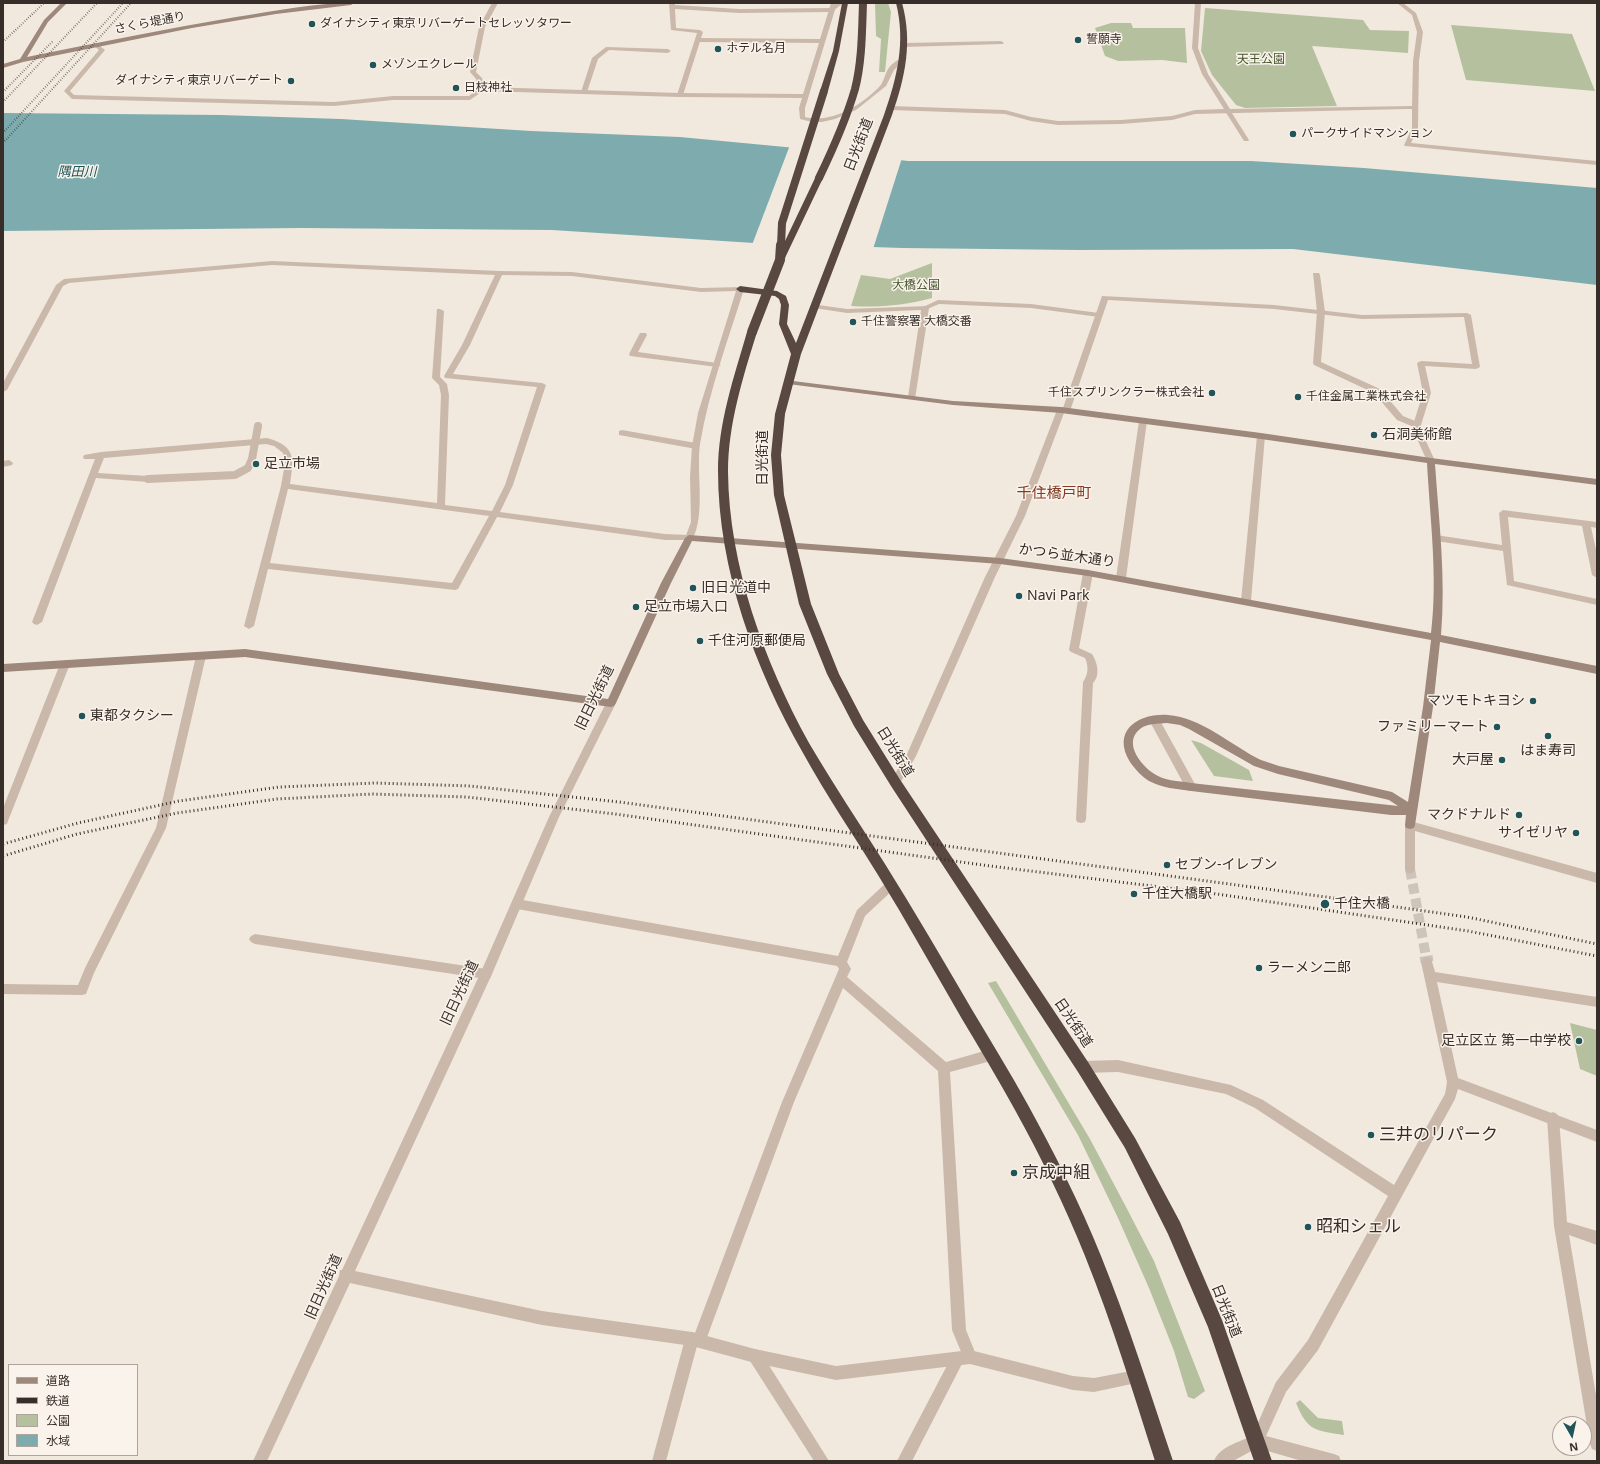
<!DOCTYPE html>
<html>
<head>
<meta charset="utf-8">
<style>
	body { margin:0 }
	#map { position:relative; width:1600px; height:1464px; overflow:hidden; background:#f2e9de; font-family:"Noto Sans","Noto Sans JP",sans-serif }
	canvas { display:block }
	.frame { position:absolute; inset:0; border:4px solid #382e29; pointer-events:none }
	.legend { position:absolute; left:8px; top:1364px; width:130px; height:92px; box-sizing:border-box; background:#f9f3eb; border:1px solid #aca49d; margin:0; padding:5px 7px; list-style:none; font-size:12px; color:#382e29 }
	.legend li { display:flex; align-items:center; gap:8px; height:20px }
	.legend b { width:20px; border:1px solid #aca49d }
	.north { position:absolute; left:1552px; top:1416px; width:40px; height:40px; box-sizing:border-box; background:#f9f3eb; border:1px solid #aca49d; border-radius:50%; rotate:171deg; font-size:11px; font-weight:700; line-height:16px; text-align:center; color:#382e29 }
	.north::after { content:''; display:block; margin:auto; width:14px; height:18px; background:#205458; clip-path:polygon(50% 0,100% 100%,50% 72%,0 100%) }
</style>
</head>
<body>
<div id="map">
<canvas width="1600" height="1464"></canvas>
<div class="frame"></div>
<ul class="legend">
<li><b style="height:5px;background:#9e887b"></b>道路</li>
<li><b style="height:5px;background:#382e29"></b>鉄道</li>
<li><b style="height:11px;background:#b5c19e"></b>公園</li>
<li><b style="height:11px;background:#7eacae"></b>水域</li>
</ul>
<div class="north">N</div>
</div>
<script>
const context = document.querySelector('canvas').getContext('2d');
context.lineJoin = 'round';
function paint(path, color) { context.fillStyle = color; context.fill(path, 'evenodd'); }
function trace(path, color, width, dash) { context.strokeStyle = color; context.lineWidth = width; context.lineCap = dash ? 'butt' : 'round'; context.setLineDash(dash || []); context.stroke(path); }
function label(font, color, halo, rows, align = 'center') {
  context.font = font + ' "Noto Sans","Noto Sans JP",sans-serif'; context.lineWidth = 3; context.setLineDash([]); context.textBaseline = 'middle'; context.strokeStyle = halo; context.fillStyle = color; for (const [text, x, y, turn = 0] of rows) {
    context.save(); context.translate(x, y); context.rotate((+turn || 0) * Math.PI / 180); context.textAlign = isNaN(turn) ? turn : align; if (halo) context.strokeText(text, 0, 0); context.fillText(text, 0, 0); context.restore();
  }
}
const green = new Path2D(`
	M 875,3 L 888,3 L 891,12 L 885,72 L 879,72 L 881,39 L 876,36 Z
	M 1205,8 L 1363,20 L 1370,30 L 1409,31 L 1408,53 L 1312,46 L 1337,106 L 1245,108 L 1236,105 L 1212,75 L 1201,51 Z
	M 1111,23 L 1131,23 L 1133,28 L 1185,28 L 1187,63 L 1162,60 L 1118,61 L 1105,56 L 1095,28 Z
	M 1451,25 L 1572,34 L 1595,91 L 1466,80 Z
	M 932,263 L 932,298 C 906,305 878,308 851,306 L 861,275 L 890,279 Z
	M 1191,740 L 1201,743 L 1249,770 L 1253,781 L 1214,776 Z
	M 996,981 L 1090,1139 L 1125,1205 L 1154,1261 L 1205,1391 L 1194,1399 L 1188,1397 L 1174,1351 L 1149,1288 L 1118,1218 L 1078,1135 L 988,983 Z
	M 1570,1023 L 1597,1030 L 1597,1076 L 1580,1069 Z
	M 1300,1400 L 1318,1418 L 1342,1421 L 1344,1435 C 1315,1430 1308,1432 1296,1403 Z`);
const water = new Path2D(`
	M 3,113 L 221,115 L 341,119 L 531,131 L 680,137 L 817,150 L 908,161 L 1251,161 L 1364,168 L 1597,188 L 1597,285 L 1293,249 L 1079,250 L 902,248 L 754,243 L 552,230 L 301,228 L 3,231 Z`);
const pier = new Path2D(`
	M 790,145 L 902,158 L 873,249 L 752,245 Z`);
const streetTunnelFar1 = new Path2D(`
	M 1410,869 L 1426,957`);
const streetTunnel = new Path2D(`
	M 1426,956 L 1427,962`);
const lane = new Path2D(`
	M 669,3 L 675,3 L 675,5 L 739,9 L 831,8 L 837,3 L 843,3 L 832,12 L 739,13 L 675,9 L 676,28 L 700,30 L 703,32 L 683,95 L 680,97 L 677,95 L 697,33 L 671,30 Z
	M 1001,41 L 1004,43 L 1003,44 L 904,47 L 901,45 L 904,43 Z
	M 606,47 L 668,49 L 671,51 L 668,53 L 609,50 L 598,59 L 587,92 L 582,93 L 581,92 L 592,58 Z
	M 1226,110 L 1230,110 L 1249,140 L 1248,141 L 1244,141 L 1225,111 Z
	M 1313,273 L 1319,273 L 1320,275 L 1325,312 L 1321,362 L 1380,389 L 1403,416 L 1420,423 L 1420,427 L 1414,427 L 1397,420 L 1374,393 L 1314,365 L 1313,363 L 1317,312 Z
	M 938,300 L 1031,304 L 1099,313 L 1103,315 L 1099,317 L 1031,308 L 939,304 L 925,310 L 921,308 Z
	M 437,309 L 440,309 L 444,311 L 440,377 L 447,384 L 449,395 L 445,505 L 492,511 L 505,485 L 537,387 L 445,378 L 444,376 L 462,345 L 466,343 L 470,345 L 453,374 L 542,383 L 546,385 L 513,485 L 500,512 L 665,534 L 689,535 L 693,538 L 692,540 L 665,540 L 497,517 L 458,589 L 455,590 L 268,569 L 254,626 L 249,629 L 244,626 L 281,486 L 285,463 L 283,453 L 274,446 L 266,444 L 104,458 L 98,473 L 148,476 L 152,479 L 148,482 L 96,478 L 42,622 L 37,625 L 34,624 L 32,622 L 95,459 L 84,459 L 83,457 L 84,455 L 101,452 L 267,438 C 296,446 294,458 290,484 L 437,503 L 441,395 L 439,385 L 432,378 ZM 288,489 L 489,516 L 452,583 L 270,563 Z
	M 640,333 L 646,333 L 647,335 L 638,352 L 717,363 L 721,365 L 717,367 L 630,356 L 629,354 Z
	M 1143,418 L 1147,421 L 1126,578 L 1121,581 L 1116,578 L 1139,421 Z
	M 622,430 L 696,443 L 700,446 L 696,449 L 619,435 L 619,431 Z
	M 1261,433 L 1265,436 L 1251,601 L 1246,604 L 1241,601 L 1257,436 Z
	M 9,460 L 13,463 L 12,465 L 3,467 L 3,461 Z
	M 1503,510 L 1597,522 L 1597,528 L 1591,527 L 1597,554 L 1597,578 L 1592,575 L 1582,526 L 1508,517 L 1514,581 L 1597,599 L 1597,605 L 1507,585 L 1503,551 L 1436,541 L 1432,538 L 1436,535 L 1502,545 L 1499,513 Z
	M 1088,570 L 1093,573 L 1079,648 L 1092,654 C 1097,662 1101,675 1093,683 L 1086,819 L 1085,822 L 1081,823 L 1077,822 L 1076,819 L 1083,682 C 1088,675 1089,667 1085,658 L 1071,652 L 1069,650 L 1083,573 Z
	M 1154,716 L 1158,717 L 1195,784 L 1196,787 L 1195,790 L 1191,791 L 1187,790 L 1149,720 L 1150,717 Z
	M 891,880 L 895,882 L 896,885 L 895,888 L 865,916 L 847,962 L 851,969 L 847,977 L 946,1062 L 991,1049 L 995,1051 L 997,1055 L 995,1059 L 991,1061 L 950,1072 L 966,1330 L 977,1357 L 975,1362 L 970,1364 L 964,1360 L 912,1461 L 897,1461 L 953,1354 L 958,1352 L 962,1354 L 952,1330 L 938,1071 L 843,988 L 794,1102 L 706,1340 L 704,1345 L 697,1346 L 666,1461 L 652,1461 L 685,1339 L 687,1334 L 692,1332 L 695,1333 L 782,1102 L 839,969 L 837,966 L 517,909 L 513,907 L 511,904 L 513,901 L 517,899 L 838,956 L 857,910 L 887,882 Z
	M 255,934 L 486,969 L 490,970 L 492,974 L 490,978 L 486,979 L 255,944 L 251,942 L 249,939 L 251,936 Z
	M 1553,1112 L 1557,1114 L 1559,1118 L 1567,1222 L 1597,1231 L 1597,1245 L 1569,1235 L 1597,1401 L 1597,1451 L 1592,1449 L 1590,1444 L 1554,1226 L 1547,1118 L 1549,1114 Z
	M 755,1349 L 760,1351 L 829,1461 L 814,1461 L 750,1361 L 748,1356 L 750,1351 Z`);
const street = new Path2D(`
	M 492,3 L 498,3 L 485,27 L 476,72 L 482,78 L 485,87 L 680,93 L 803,94 L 819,43 L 698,42 L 695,40 L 698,38 L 820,39 L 831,3 L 837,3 L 805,108 L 805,117 C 831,124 862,105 880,86 C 884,81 885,74 888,69 C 891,64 898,60 902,57 L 907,58 L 894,70 L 886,86 L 856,110 L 835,119 L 822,122 L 812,122 L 800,119 L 799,108 L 802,98 L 680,97 L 483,91 L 470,100 L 393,100 L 334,106 L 72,99 L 64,91 L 99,50 L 93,45 L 96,43 L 105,50 L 70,91 L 74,95 L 334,102 L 393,96 L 469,96 L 479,88 L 476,79 L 470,72 L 479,27 Z
	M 1195,3 L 1201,3 L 1198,48 L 1208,74 L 1230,109 L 1412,106 L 1413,61 L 1417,32 L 1412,15 L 1397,3 L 1403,3 L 1416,13 L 1423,32 L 1419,61 L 1418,128 L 1411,143 L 1597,161 L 1597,165 L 1405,146 L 1404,145 L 1412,128 L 1412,109 L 1407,109 L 1195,114 L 1172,120 L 1121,124 L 1058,125 L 1031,121 L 1005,114 L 891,110 L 888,108 L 891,106 L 1005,110 L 1031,117 L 1058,121 L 1121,120 L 1172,116 L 1195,110 L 1224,109 L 1202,74 L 1192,48 Z
	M 272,261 L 499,271 L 572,272 L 701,288 L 743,287 L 744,289 C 728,340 709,391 700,444 C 696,473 706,515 692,540 L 686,540 L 685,538 L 691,522 L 690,477 L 692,446 L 698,413 L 736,291 L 701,292 L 572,276 L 502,275 L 470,345 L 466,347 L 462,345 L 495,275 L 272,265 L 69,283 L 63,286 L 7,390 L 3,392 L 3,383 L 56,285 L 64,279 Z
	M 1102,296 L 1274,305 L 1362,315 L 1467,313 L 1471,315 L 1480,367 L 1476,369 L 1425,366 L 1431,393 L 1421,425 L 1421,430 L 1435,461 L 1431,464 L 1427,461 L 1413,430 L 1413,425 L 1423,393 L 1417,363 L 1421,361 L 1472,364 L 1464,317 L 1362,319 L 1274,309 L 1108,300 L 1070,411 L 1069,413 L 1064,413 L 1025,516 L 995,577 L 916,756 L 899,785 L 895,786 L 891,785 L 890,782 L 907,754 L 985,577 L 1016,516 L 1057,410 L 1058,408 L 1063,408 Z
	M 811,304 L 847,309 L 928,306 L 929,308 L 915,399 L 909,399 L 908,397 L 921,310 L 847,313 L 814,308 L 811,308 Z
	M 201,652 L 206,656 L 166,828 L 94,973 L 86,994 L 82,995 L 3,994 L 3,984 L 78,985 L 85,968 L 156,828 L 196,656 Z
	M 65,660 L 70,664 L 8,821 L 7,824 L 3,825 L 3,808 L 60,664 Z
	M 611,699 L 614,700 L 616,703 L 559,817 L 492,974 L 355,1271 L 542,1311 L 692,1332 L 755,1349 L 836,1366 L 970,1350 L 1073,1376 L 1094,1378 L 1136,1370 L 1141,1372 L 1143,1377 L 1141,1382 L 1094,1392 L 1073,1390 L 970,1364 L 836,1380 L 755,1363 L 692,1346 L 542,1325 L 350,1283 L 267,1461 L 253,1461 L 339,1276 L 340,1270 L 342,1270 L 480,974 L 549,817 L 606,703 L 608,700 Z
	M 1410,821 L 1597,873 L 1597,883 L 1415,831 L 1415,869 L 1414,872 L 1410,874 L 1406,872 L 1405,869 L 1405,825 L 1406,822 Z
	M 1427,957 L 1431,958 L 1435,972 L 1597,997 L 1597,1007 L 1437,982 L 1458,1078 L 1597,1130 L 1597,1142 L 1458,1089 L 1455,1099 L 1318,1350 L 1286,1392 L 1266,1436 L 1334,1454 L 1339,1456 L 1341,1461 L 1302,1461 L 1257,1448 L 1233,1461 L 1214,1461 C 1219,1447 1239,1442 1252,1436 L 1276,1382 L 1308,1340 L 1388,1196 L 1255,1108 L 1226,1094 L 1118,1072 L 1083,1073 L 1079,1071 L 1077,1067 L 1079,1063 L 1083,1061 L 1118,1060 L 1231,1085 L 1263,1100 L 1394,1185 L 1445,1094 L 1447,1082 L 1421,962 L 1423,958 Z`);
const secondary = new Path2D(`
	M 61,3 L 67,3 L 48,22 L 27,57 C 96,43 166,29 236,17 C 275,11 314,3 354,3 L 351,5 L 276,14 L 192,28 L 23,62 L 3,68 L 3,64 L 20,59 L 44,20 Z
	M 785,380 L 953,401 L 1061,407 L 1261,433 L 1431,458 L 1597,479 L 1597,485 L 1435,464 C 1439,521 1446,579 1441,635 L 1597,666 L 1597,674 L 1440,642 L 1433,707 L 1415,825 L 1414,828 L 1410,829 L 1406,828 L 1405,825 L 1406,815 L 1391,815 L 1191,791 C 1177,789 1162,788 1149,781 C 1142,777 1135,769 1130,762 C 1111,731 1138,713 1168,715 C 1201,717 1232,746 1261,760 C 1267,762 1273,764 1279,766 L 1392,792 L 1408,802 L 1423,707 L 1431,640 L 1088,576 L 1000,564 L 692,541 L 671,583 L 616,703 L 614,706 L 611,707 L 245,657 L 3,672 L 3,664 L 245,649 L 608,699 L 661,583 L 685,538 L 689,535 L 1000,558 L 1088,570 L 1431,633 C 1438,577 1430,519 1427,463 L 1261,439 L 1061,413 L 953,405 L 788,384 L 785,384 ZM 1167,723 L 1180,725 L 1189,729 L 1254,766 L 1278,774 L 1389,800 L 1398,806 L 1191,783 C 1180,781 1168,781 1158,776 C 1142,768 1122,743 1140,729 C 1147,723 1158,724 1167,723 Z`);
const highway = new Path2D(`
	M 842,3 L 848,3 L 839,51 L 828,91 L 824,93 L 820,91 L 833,51 Z
	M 896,3 L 902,3 C 913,42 905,78 892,115 L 801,354 L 785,414 L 781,455 L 784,495 L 811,604 L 839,674 L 863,720 L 899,778 L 1088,1062 L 1135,1138 L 1180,1222 L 1222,1320 L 1272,1461 L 1254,1461 L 1208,1327 L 1168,1234 L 1125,1148 L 1078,1072 L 891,786 L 854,726 L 827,674 L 799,604 L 774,495 L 771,455 L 775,414 L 791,354 L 779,324 L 781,305 L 779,299 L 775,296 L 740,292 L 736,289 L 740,286 L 777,291 L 786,296 L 789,305 L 787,324 L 796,343 L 884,115 C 897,78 906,42 896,3 Z
	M 816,176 L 819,176 L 823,178 L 784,260 L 780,263 L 777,262 L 776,260 Z
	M 752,329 L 757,332 C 743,377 728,424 728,472 C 729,566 764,661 809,743 C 833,784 860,824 885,864 C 915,912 943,960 971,1008 C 990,1040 1010,1072 1028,1105 C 1055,1154 1080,1204 1101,1256 C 1128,1323 1150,1392 1173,1461 L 1155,1461 C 1133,1392 1112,1323 1085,1256 C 1065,1206 1041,1157 1015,1110 C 998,1079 980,1049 962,1019 C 934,971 907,922 878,875 C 853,834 826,795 803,753 C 755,669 718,569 718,471 C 718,423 734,377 747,332 Z`);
const railFar1 = new Path2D(`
	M 3,42 L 44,3
	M 3,92 L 53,41
	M 3,102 L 97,3
	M 3,133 L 123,3
	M 3,143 L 131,3`);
const rail = new Path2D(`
	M 3,844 L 78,823 L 179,801 L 279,787 L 375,783 L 470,786 L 619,802 L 1326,897 L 1467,917 L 1597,944
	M 3,856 L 77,834 L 177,813 L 277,799 L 372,794 L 467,797 L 615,814 L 990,866 L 1217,894 L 1468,931 L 1597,956`);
const laneBridge = new Path2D(`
	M 148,479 L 235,475 L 248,468 L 252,459 L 258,426`);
const highwayBridgeFar1 = new Path2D(`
	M 819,178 C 833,149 846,120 855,89 C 862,62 862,31 863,3
	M 781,246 L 782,223 L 824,91`);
const highwayBridge = new Path2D(`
	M 752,332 L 780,260 L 781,245`);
const markers = [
	[312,24,4,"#205458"],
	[1078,40,4,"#205458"],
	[718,49,4,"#205458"],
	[373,65,4,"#205458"],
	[291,81,4,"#205458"],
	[456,88,4,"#205458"],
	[1293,134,4,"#205458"],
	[853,322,4,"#205458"],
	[1212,393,4,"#205458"],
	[1298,397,4,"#205458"],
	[1374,435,4,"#205458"],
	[256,464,4,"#205458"],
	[693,588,4,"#205458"],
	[1019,596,4,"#205458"],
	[636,607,4,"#205458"],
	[700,641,4,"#205458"],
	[1533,701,4,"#205458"],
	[82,716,4,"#205458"],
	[1497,727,4,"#205458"],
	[1548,736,4,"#205458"],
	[1502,760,4,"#205458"],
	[1519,815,4,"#205458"],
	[1576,833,4,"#205458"],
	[1167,865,4,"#205458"],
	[1134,894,4,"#205458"],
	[1325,904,5,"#205458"],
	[1259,968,4,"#205458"],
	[1579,1041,4,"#205458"],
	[1371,1135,4,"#205458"],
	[1014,1173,4,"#205458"],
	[1308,1227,4,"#205458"]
];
const farStreetnames = [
	["さくら堤通り",150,23,-11]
];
const farPoinames = [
	["ダイナシティ東京リバーゲートセレッソタワー",320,24],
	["誓願寺",1086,40],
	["ホテル名月",726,49],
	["メゾンエクレール",381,65],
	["ダイナシティ東京リバーゲート",283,81,"right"],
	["日枝神社",464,88],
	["パークサイドマンション",1301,134],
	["千住警察署 大橋交番",861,322],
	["千住スプリンクラー株式会社",1204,393,"right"],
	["千住金属工業株式会社",1306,397]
];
const farParknames = [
	["天王公園",1261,60],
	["大橋公園",916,286]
];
const farWaternames = [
	["隅田川",77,172]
];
const streetNames = [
	["日光街道",859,145,-69],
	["日光街道",763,458,-90],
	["かつら並木通り",1067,556,8],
	["旧日光街道",595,698,-64],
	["日光街道",895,752,58],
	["旧日光街道",460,993,-65],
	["日光街道",1073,1023,56],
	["旧日光街道",324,1287,-66],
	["日光街道",1226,1311,68]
];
const poiNames = [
	["石洞美術館",1382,435],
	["足立市場",264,464],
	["旧日光道中",701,588],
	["Navi Park",1027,596],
	["足立市場入口",644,607],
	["千住河原郵便局",708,641],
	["マツモトキヨシ",1525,701,"right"],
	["東都タクシー",90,716],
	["ファミリーマート",1489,727,"right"],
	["はま寿司",1548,751,"center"],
	["大戸屋",1494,760,"right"],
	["マクドナルド",1511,815,"right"],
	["サイゼリヤ",1568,833,"right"],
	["セブン-イレブン",1175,865],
	["千住大橋駅",1142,894],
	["千住大橋",1334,904],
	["ラーメン二郎",1267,968],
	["足立区立 第一中学校",1571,1041,"right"]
];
const neighbourhoodNames = [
	["千住橋戸町",1054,494]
];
const nearPoinames = [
	["三井のリパーク",1379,1135],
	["京成中組",1022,1173],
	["昭和シェル",1316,1227]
];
paint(green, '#b5c19e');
paint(water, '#7eacae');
paint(pier, '#f2e9de');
trace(streetTunnelFar1, '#cdc4ba', 10, [10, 5]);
trace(streetTunnel, '#cdc4ba', 13, [13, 6]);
paint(lane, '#cab9aa');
paint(street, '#cab9aa');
paint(secondary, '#9e887b');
paint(highway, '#584841');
trace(railFar1, '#382e29', 2, [0.5, 2]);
trace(rail, '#382e29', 3, [1, 3]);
trace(laneBridge, '#cab9aa', 8);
trace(highwayBridgeFar1, '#584841', 8);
trace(highwayBridge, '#584841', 10);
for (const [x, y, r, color] of markers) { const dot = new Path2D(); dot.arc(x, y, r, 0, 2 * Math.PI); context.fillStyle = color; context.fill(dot); trace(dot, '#f9f3eb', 1.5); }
label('12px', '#382e29', '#f9f3eb', farStreetnames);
label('12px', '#382e29', '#f9f3eb', farPoinames, 'left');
label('12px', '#47552e', '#f9f3eb', farParknames);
label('italic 13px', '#205458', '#f9f3eb', farWaternames);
label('14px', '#382e29', '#f9f3eb', streetNames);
label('14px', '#382e29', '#f9f3eb', poiNames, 'left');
label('15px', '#843b25', '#f9f3eb', neighbourhoodNames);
label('17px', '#382e29', '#f9f3eb', nearPoinames, 'left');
</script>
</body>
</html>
